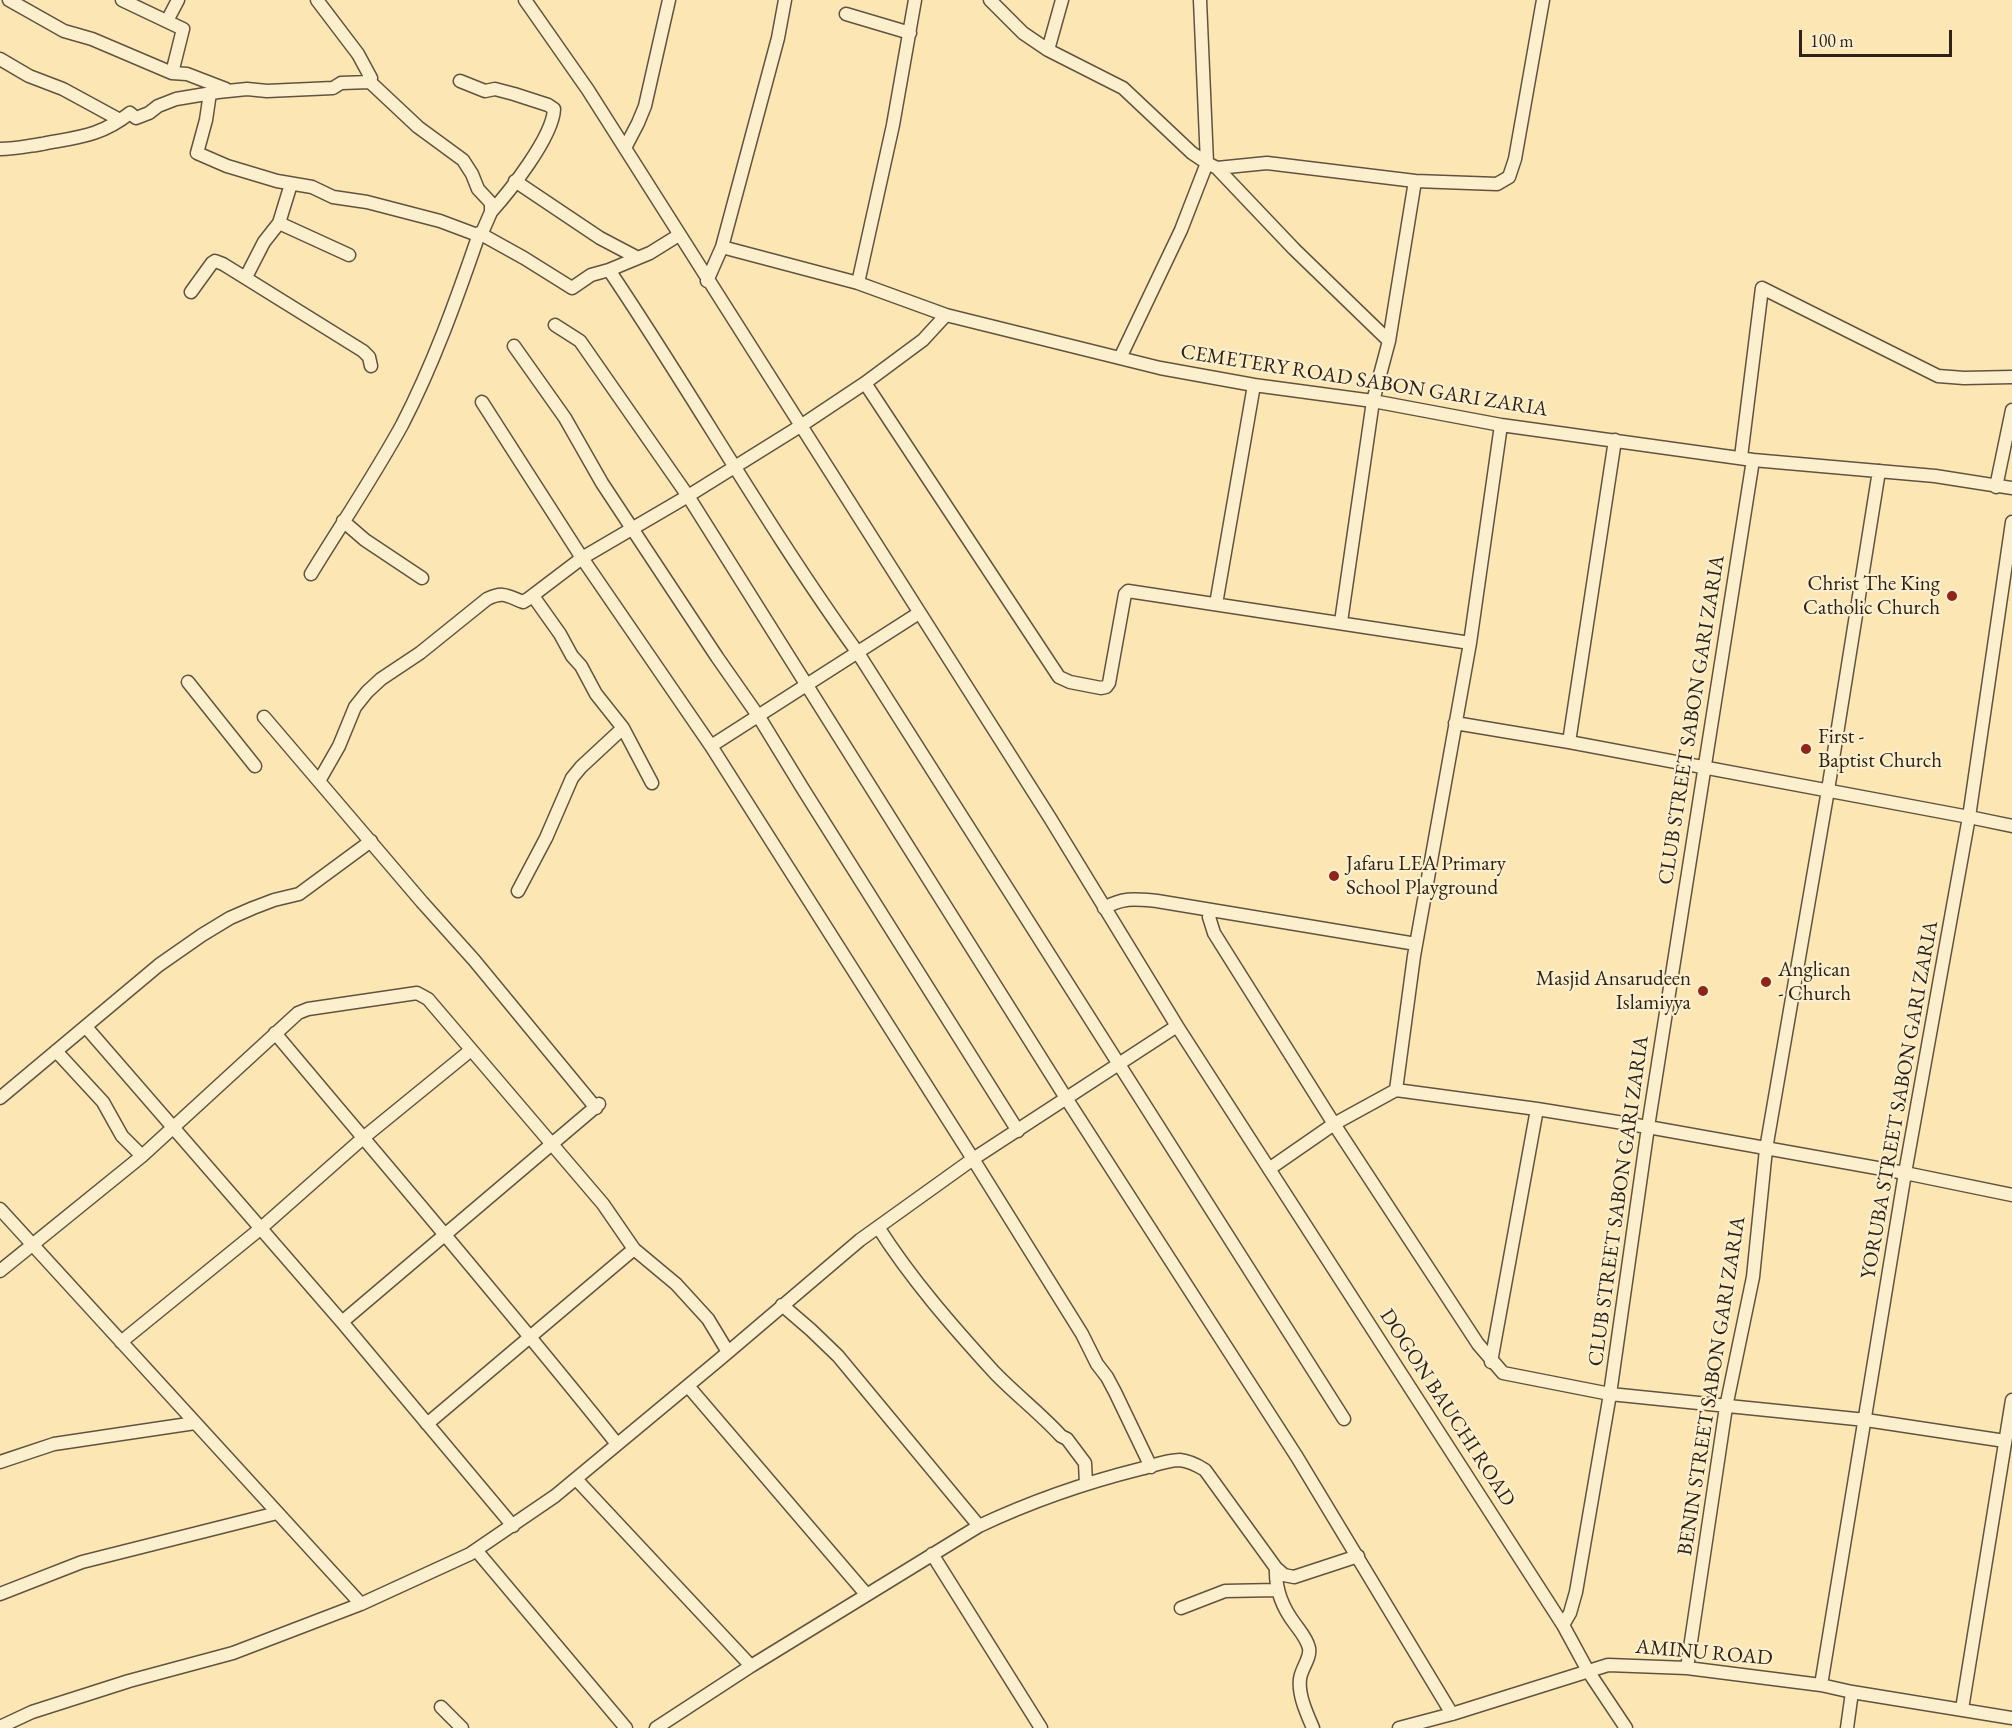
<!DOCTYPE html>
<html>
<head>
<meta charset="utf-8">
<style>
	body { margin:0 }
	#map { position:relative; width:2012px; height:1728px; overflow:hidden; background:#fbe6b4; font-family:"EB Garamond",serif }
	canvas { display:block }
	.scale { position:absolute; left:1799px; top:30px; width:153px; height:27px; box-sizing:border-box; border:3px solid #2e2318; border-top:0; padding-left:8px; font-size:18px; line-height:21px; white-space:nowrap; color:#2e2318; -webkit-text-stroke:4px #fcefce; paint-order:stroke }
</style>
</head>
<body>
<div id="map">
<canvas width="2012" height="1728"></canvas>
<div class="scale">100 m</div>
</div>
<script>
const context = document.querySelector('canvas').getContext('2d');
context.lineJoin = 'round';
function trace(path, color, width, dash) { context.strokeStyle = color; context.lineWidth = width; context.lineCap = dash ? 'butt' : 'round'; context.setLineDash(dash || []); context.stroke(path); }
function label(font, color, halo, rows, align = 'center') {
  context.font = font + ' "EB Garamond",serif'; context.lineWidth = 4.5; context.setLineDash([]); context.textBaseline = 'middle'; context.strokeStyle = halo; context.fillStyle = color; for (const [text, x, y, turn = 0] of rows) {
    context.save(); context.translate(x, y); context.rotate((+turn || 0) * Math.PI / 180); context.textAlign = isNaN(turn) ? turn : align; if (halo) context.strokeText(text, 0, 0); context.fillText(text, 0, 0); context.restore();
  }
}
const minor = new Path2D(`
	M 9,0 L 64,31 L 92,39 L 172,73 L 187,74 L 226,89
	M 122,0 L 183,29 L 172,73
	M 317,0 L 358,54 L 371,78 L 370,82 L 418,127 L 463,160 L 472,174 L 478,189 L 491,203 L 491,212 L 481,235
	M 525,0 L 588,90 L 1050,818 L 1177,1026 L 1563,1625 L 1588,1671 L 1626,1728
	M 990,0 L 1023,33 L 1048,50 L 1123,88 L 1192,153 L 1207,163 L 1181,230 L 1120,358
	M 1200,0 L 1207,163 L 1217,168 L 1294,249 L 1389,341
	M 846,14 L 910,33
	M 167,21 L 178,0
	M 1048,50 L 1062,0
	M 0,59 L 29,76 L 63,89 L 120,120
	M 460,81 L 485,91 L 495,89 L 514,94 L 548,105 L 554,109 C 553,137 509,192 491,212
	M 210,93 L 206,120 L 197,153 L 227,166 L 277,181 L 312,187 L 333,197 L 367,202 L 440,221 L 480,236
	M 625,148 L 638,123 L 645,106 L 669,0
	M 0,149 C 15,149 28,146 42,144 C 78,137 101,136 130,113 L 136,118 L 149,113 L 158,106 L 176,99 L 218,92 L 247,89 L 267,91 L 333,88 L 341,83 L 370,82
	M 1217,168 L 1267,163 L 1415,181 L 1497,184 L 1509,177 L 1515,159 L 1543,0
	M 515,181 L 600,238 L 638,258
	M 279,223 L 349,255
	M 722,247 L 858,283 L 946,315 L 1160,368 L 1254,385 L 1373,401 L 1501,425 L 1753,460 L 1935,476 L 2012,488
	M 609,270 C 694,396 769,530 858,653 L 1344,1419
	M 246,277 L 264,242 L 279,223 L 291,184
	M 707,281 L 722,247 L 778,38 L 785,0
	M 858,283 L 893,125 L 915,0
	M 191,292 L 212,263 L 215,261 L 223,264 L 363,351 L 369,357 L 371,366
	M 555,325 L 580,341 L 688,496 L 1066,1098 L 1297,1457 L 1452,1714
	M 514,346 L 565,418 L 602,483 L 717,657 L 759,717 L 803,789 L 1018,1131
	M 865,383 L 1059,677 L 1070,682 L 1101,688 L 1106,687 L 1109,683 L 1125,594 L 1128,591 L 1470,643
	M 482,402 L 582,558 L 711,746 L 973,1159 L 1082,1334 L 1097,1364 L 1107,1377 L 1115,1392 L 1151,1467
	M 1741,457 L 1762,288 L 1938,376 L 1964,378 L 2012,377
	M 1996,487 L 2012,410
	M 343,521 L 365,540 L 422,578
	M 311,574 C 341,525 374,476 402,425 C 433,365 456,301 478,237 L 480,236 L 479,233 L 524,258 L 572,288 L 591,275 L 609,270 L 650,253 L 679,235
	M 1216,604 L 1254,385
	M 1341,622 L 1373,401 L 1389,341 L 1415,181
	M 188,682 L 255,766
	M 264,717 L 422,902 L 474,960 L 596,1108
	M 1455,723 L 1569,742 L 1969,817 L 2012,826
	M 623,728 L 652,783
	M 1569,742 L 1615,440
	M 711,746 L 919,613
	M 319,781 L 339,746 L 355,707 L 367,692 L 381,679 L 420,653 L 487,599 C 504,591 507,596 523,602 L 528,599 L 582,558 L 688,496 L 802,425 L 865,383 L 923,340 L 946,315
	M 518,891 L 546,838 L 572,778 L 581,767 L 623,728 L 596,694 L 581,666 L 572,656 L 560,634 L 533,596
	M 1104,908 C 1124,897 1135,899 1157,901 L 1416,944
	M 1212,911 L 1209,917 L 1214,933 L 1334,1124 L 1478,1344 L 1503,1373 L 1610,1394 L 1866,1420 L 2005,1441
	M 86,1027 L 342,1322 L 513,1526
	M 275,1033 C 389,1169 506,1305 617,1444
	M 56,1051 L 103,1102 L 122,1136 L 142,1156
	M 1396,1090 L 1414,956 L 1470,643 L 1501,425
	M 0,1098 L 159,965 L 202,935 L 230,918 L 253,908 L 274,900 L 299,894 L 371,841
	M 1269,1169 L 1334,1124 L 1396,1090 L 1537,1109 L 1648,1127 L 1905,1173 L 2012,1195
	M 0,1209 L 361,1604
	M 878,1227 C 911,1279 953,1327 994,1372 C 1015,1394 1040,1413 1061,1436 L 1067,1439 L 1085,1463 L 1086,1484
	M 0,1271 L 142,1156 L 298,1013 L 308,1009 L 417,993 L 428,999 L 603,1204 L 634,1249 L 676,1284 L 708,1319 L 728,1352
	M 782,1305 L 811,1330 L 838,1356 L 979,1526
	M 342,1322 L 599,1104
	M 121,1342 L 260,1229 L 363,1138 L 471,1050
	M 1491,1362 L 1537,1109
	M 688,1386 L 866,1594
	M 427,1424 L 634,1249
	M 0,1462 L 54,1444 L 195,1423
	M 576,1479 L 751,1666
	M 476,1550 L 626,1728
	M 932,1554 L 1041,1728
	M 1276,1568 C 1275,1590 1282,1607 1295,1624 C 1300,1631 1307,1639 1309,1648 C 1311,1658 1301,1669 1300,1679 C 1298,1695 1307,1714 1313,1728
	M 0,1594 L 82,1562 L 277,1513
	M 1181,1608 L 1225,1591 L 1277,1590
	M 1563,1625 L 1570,1613 L 1576,1592 L 1610,1394 L 1648,1127 L 1753,460
	M 1687,1668 L 1726,1407 L 1753,1277 L 1766,1149 L 1828,790 L 1879,471
	M 1821,1685 L 1905,1173 L 1969,817 L 2012,522
	M 441,1707 L 462,1728
	M 1962,1709 L 2012,1400
	M 0,1727 L 32,1712 L 129,1681 L 233,1653 L 361,1604 L 470,1554 L 555,1496 L 720,1359 L 860,1240 L 973,1159 L 1177,1026
	M 656,1728 L 751,1666 L 979,1526 C 1030,1502 1084,1483 1140,1469 C 1152,1466 1167,1460 1180,1460 C 1190,1461 1197,1465 1205,1470 L 1276,1568 L 1284,1575 L 1294,1577 L 1358,1556
	M 1399,1728 L 1452,1714 L 1608,1665 L 1687,1668 L 1821,1685 L 1852,1692 L 2012,1718
	M 1847,1728 L 1852,1692`);
const markers = [
	[1952,596,6,"#8f2418"],
	[1806,749,6,"#8f2418"],
	[1334,876,6,"#8f2418"],
	[1766,982,6,"#8f2418"],
	[1703,991,6,"#8f2418"]
];
const streetNames = [
	["CEMETERY ROAD SABON GARI ZARIA",1364,381,9],
	["CLUB STREET SABON GARI ZARIA",1692,720,-81],
	["YORUBA STREET SABON GARI ZARIA",1900,1100,-80],
	["CLUB STREET SABON GARI ZARIA",1619,1201,-82],
	["BENIN STREET SABON GARI ZARIA",1712,1386,-81],
	["DOGON BAUCHI ROAD",1447,1408,57],
	["AMINU ROAD",1704,1653,5]
];
const poiNames = [
	["Christ The King",1940,584,"right"],
	["Catholic Church",1940,608,"right"],
	["First -",1818,737],
	["Baptist Church",1818,761],
	["Jafaru LEA Primary",1346,864],
	["School Playground",1346,888],
	["Anglican",1778,970],
	["- Church",1778,994],
	["Masjid Ansarudeen",1691,979,"right"],
	["Islamiyya",1691,1003,"right"]
];
trace(minor, '#61543f', 15);
trace(minor, '#fcefce', 12);
for (const [x, y, r, color] of markers) { const dot = new Path2D(); dot.arc(x, y, r, 0, 2 * Math.PI); context.fillStyle = color; context.fill(dot); trace(dot, '#fcefce', 2); }
label('21px', '#2e2318', '#fcefce', streetNames);
label('21px', '#2e2318', '#fcefce', poiNames, 'left');
</script>
</body>
</html>
